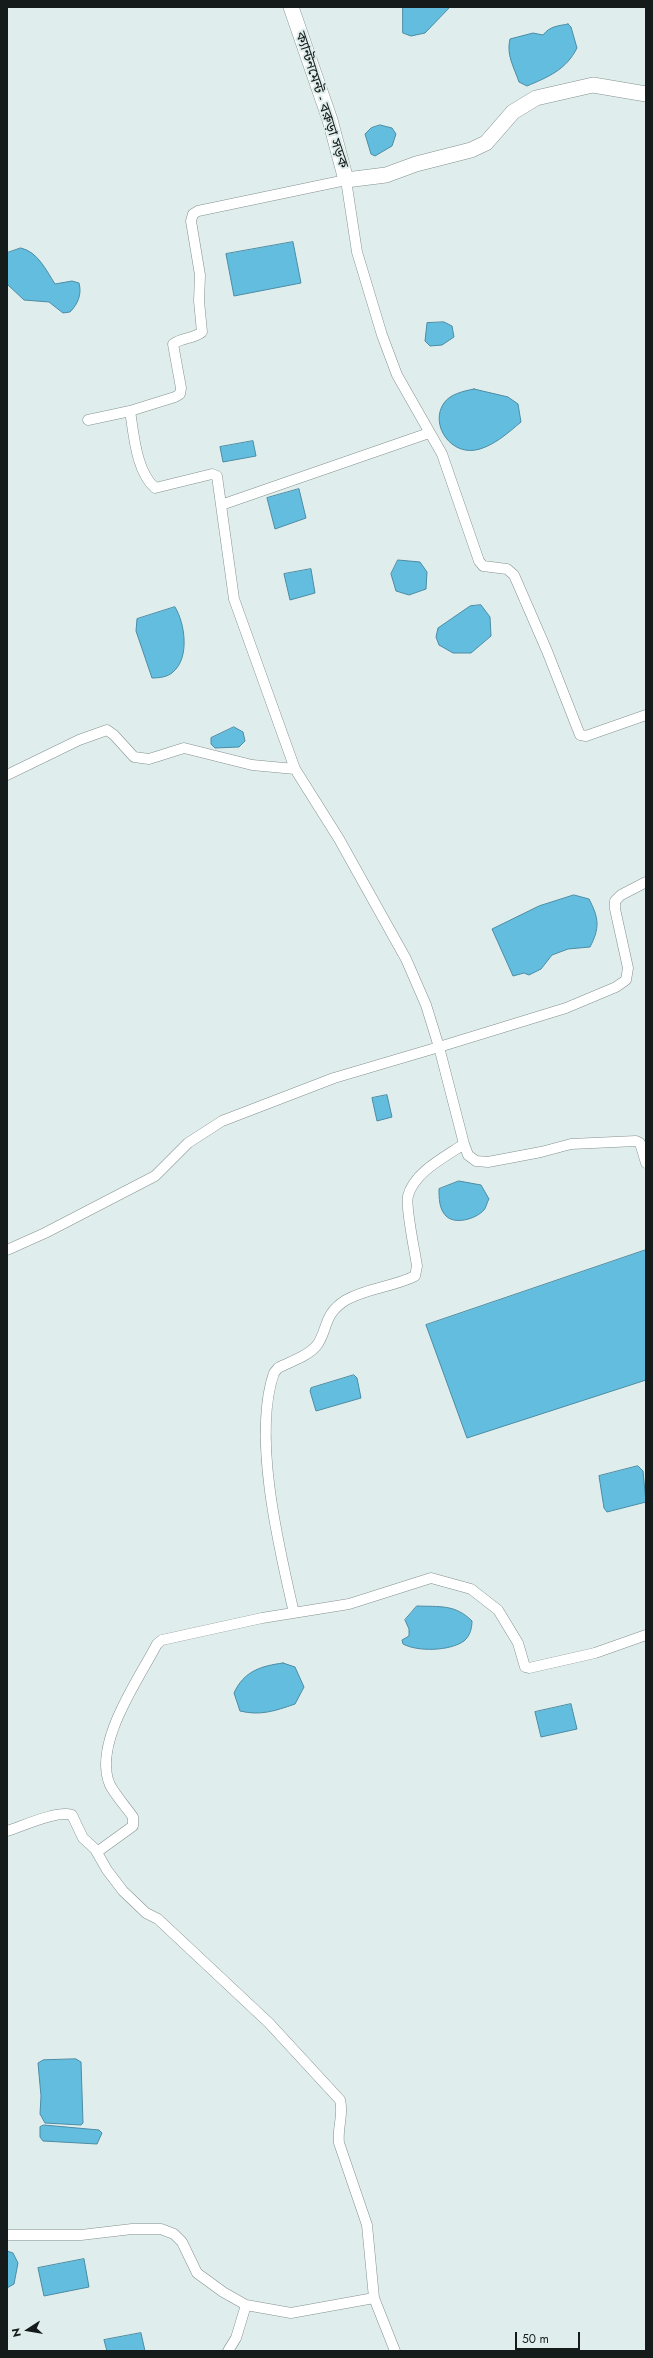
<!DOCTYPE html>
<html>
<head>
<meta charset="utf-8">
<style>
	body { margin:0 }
	#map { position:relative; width:653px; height:2358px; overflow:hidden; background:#dfeeec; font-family:Jost,sans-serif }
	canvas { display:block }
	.frame { position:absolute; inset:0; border:8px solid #151b1a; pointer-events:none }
	.north { position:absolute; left:8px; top:2310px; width:40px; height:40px; -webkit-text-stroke:3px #dfeeec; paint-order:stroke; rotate:258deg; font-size:11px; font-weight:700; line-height:16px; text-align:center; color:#151b1a }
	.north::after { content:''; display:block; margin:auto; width:14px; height:18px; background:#151b1a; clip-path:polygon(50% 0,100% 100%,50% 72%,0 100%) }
	.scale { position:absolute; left:515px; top:2332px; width:65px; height:18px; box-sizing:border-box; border:2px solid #151b1a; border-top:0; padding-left:5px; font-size:12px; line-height:14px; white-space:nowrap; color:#151b1a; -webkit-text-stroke:3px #dfeeec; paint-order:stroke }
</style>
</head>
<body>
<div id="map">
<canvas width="653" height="2358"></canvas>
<div class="frame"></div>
<div class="north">N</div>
<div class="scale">50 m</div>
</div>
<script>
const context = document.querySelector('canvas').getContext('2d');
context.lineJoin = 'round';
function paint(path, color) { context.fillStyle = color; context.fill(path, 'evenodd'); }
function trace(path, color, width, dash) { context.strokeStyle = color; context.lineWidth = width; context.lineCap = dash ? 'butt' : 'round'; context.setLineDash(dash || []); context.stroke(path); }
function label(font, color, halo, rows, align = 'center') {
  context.font = font + ' Jost,"Noto Sans Bengali",sans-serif'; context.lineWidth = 4; context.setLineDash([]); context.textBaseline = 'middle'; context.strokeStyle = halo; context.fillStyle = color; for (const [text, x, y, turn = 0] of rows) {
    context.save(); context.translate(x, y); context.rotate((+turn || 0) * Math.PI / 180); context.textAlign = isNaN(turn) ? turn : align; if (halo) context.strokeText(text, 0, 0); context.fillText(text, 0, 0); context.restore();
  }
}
const water = new Path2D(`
	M 403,7 L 450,7 L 425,33 L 411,36 L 403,33 Z
	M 568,24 L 571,27 L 577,48 C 566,70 548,77 527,86 L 519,82 C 514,67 506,55 510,39 L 533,33 L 543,35 C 550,26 558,26 568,24 Z
	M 380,125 L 392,128 L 396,134 L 392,146 L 375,156 L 371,154 L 365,134 L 371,128 Z
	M 293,242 L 301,283 L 234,296 L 226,254 Z
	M 21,248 C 38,252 46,270 55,284 L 72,281 L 79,283 C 82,294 78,304 70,312 L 63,313 L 49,302 L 24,300 L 7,284 L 7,253 Z
	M 444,322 L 452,326 L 454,337 L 442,345 L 430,346 L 425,341 L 427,323 Z
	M 474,389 L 508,397 L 518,404 L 521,422 C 509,432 496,444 480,449 C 451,458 429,424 444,403 C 450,394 464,391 474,389 Z
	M 253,441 L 256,456 L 223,462 L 220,447 Z
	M 299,489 L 306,518 L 275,529 L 267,498 Z
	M 398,560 L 420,562 L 427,572 L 426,589 L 409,595 L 396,591 L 391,574 Z
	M 311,569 L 315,593 L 290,600 L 284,574 Z
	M 481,605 L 490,617 L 491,636 L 471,653 L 453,653 L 439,645 L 436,637 L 438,628 L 470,606 Z
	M 175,607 C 185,623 190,658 173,672 C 168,677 159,678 152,678 L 136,631 L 137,619 Z
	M 234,727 L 243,732 L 245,741 L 239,747 L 215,748 L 211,744 L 211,738 Z
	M 574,895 L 589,899 C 599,918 600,928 590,947 L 568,949 L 552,955 L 541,969 L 529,975 L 524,973 L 513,976 L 492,929 L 539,906 Z
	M 387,1095 L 392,1117 L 377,1121 L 372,1098 Z
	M 459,1181 L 481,1185 L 489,1199 C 487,1202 486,1208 484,1210 C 476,1219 455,1225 446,1216 C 439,1209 439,1198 439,1189 Z
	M 646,1250 L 646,1380 L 467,1438 L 426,1325 Z
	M 354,1375 L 357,1378 L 361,1398 L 316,1411 L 310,1391 L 311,1388 Z
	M 638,1466 L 643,1471 L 646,1502 L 607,1512 L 604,1508 L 599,1476 Z
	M 417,1606 C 440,1607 455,1604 472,1621 C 472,1628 470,1636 464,1641 C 450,1651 418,1652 403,1644 L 402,1640 L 409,1636 L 409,1629 L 405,1620 Z
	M 283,1663 L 295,1667 L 304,1687 L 295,1704 C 275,1711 260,1716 240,1711 L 234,1693 C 244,1671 261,1666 283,1663 Z
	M 571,1704 L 577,1729 L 541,1737 L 535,1712 Z
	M 76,2059 L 81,2062 L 83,2123 L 81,2125 L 45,2123 L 40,2114 L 41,2096 L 38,2063 L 43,2060 Z
	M 44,2125 L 99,2130 L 102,2133 L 97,2144 L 43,2141 L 40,2137 L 40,2127 Z
	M 7,2251 L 13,2253 L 18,2263 L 14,2284 L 7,2288 Z
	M 84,2259 L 89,2287 L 44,2296 L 38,2268 Z
	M 141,2333 L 145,2351 L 107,2351 L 104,2340 Z`);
const street = new Path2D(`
	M 88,420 L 130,411 L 175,397 L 180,394 L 181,388 L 173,344 C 182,337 194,339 202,332 L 199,301 L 200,275 L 191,221 L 193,214 L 198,211 L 346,180 L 357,252 L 382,335 L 397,375 L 442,454 L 479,561 L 483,566 L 507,569 L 514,575 L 547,651 L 580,735 L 586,736 L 646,715
	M 221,505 L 429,433
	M 7,775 L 79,740 L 107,730 L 114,735 L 134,757 L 149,759 L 184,748 L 252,765 L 295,769
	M 646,882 L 621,895 L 615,901 L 615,909 L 628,968 L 626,980 L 616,987 L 566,1008 L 439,1047 L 464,1144 L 468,1155 L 476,1161 L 488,1162 L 541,1152 L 571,1144 L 636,1141 L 640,1143 L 646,1163
	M 7,1250 L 45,1233 L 155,1176 L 188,1143 L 222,1121 L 334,1078 L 439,1047 L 426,1005 L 406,959 L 339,839 L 295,769 L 234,599 L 217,476 L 212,474 L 155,488 C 136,471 134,435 130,411
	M 294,1613 C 279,1548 252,1436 274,1373 L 278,1368 C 289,1362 309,1356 317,1345 C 328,1330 323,1314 346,1300 C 367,1288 393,1287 415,1276 L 417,1266 C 415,1252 405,1206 408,1196 C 414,1172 445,1157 464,1144
	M 7,1831 C 23,1826 57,1810 72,1815 L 83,1838 L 95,1849 L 107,1870 L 123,1891 L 146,1913 L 158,1919 L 269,2023 L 340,2100 C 344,2115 337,2127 339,2143 L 367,2225 L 374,2298 L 395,2351
	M 97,1852 L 133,1826 L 133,1817 C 126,1807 116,1796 110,1785 C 92,1744 139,1679 157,1644 L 162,1640 L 262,1618 L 349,1604 L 431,1578 L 471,1589 L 498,1610 L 518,1643 L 525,1667 L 529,1668 L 595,1653 L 646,1635
	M 7,2235 L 81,2235 L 132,2229 L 161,2229 L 174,2234 L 182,2242 L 197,2273 L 223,2292 L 246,2305 L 291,2313 L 374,2298
	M 228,2351 L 236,2338 L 246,2305`);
const secondary = new Path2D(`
	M 291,7 L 330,120 L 346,180 L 386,175 L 416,164 L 471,150 L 486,143 L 513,112 L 536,98 L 593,85 L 646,94`);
const streetNames = [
	["ক্যান্টনমেন্ট - বরুড়া সড়ক",321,100,72]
];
paint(water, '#63bddf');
trace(water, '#4c8ca4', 1);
trace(street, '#83918f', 11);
trace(secondary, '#83918f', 16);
trace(street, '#fff', 10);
trace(secondary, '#fff', 15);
label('14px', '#151b1a', '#dfeeec', streetNames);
</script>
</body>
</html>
